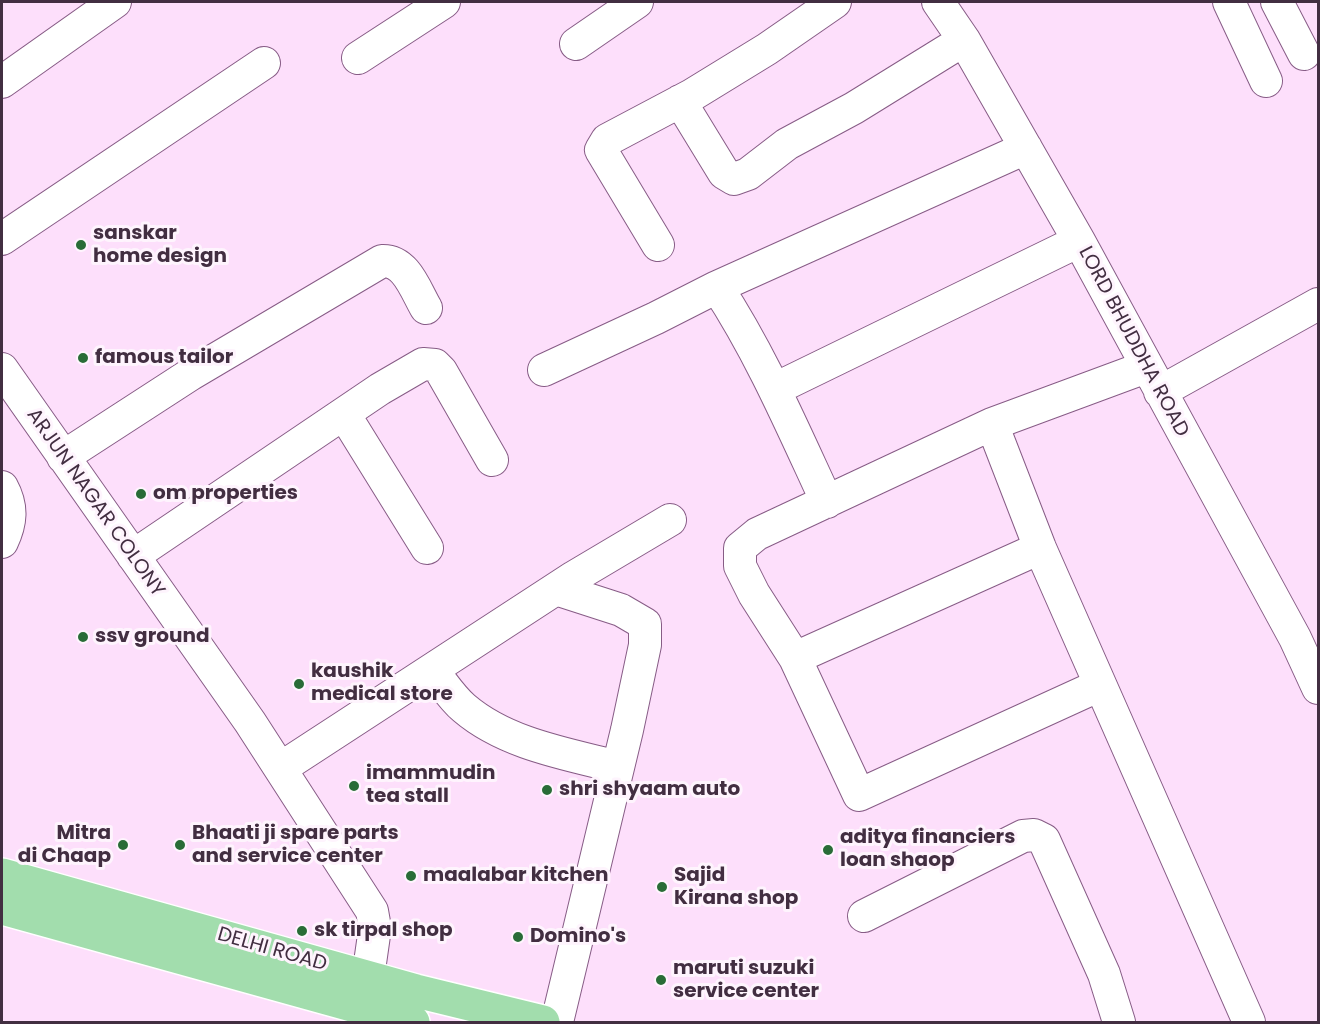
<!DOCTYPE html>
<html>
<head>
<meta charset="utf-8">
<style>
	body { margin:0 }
	#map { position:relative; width:1320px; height:1024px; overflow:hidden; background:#fddffb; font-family:Poppins,sans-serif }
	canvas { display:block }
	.frame { position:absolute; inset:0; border:3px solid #422e41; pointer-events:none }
</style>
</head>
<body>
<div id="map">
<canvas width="1320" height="1024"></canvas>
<div class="frame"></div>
</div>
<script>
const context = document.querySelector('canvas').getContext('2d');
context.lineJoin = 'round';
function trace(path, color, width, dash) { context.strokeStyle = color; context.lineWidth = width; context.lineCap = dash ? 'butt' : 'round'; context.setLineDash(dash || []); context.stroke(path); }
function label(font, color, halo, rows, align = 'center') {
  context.font = font + ' Poppins,sans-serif'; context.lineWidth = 6; context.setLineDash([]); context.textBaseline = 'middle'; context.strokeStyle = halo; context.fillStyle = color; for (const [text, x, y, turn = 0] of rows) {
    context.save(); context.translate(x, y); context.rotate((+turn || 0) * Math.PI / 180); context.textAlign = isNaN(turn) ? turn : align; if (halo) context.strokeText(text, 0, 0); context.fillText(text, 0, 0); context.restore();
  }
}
const minor = new Path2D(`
	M 938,2 L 964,40 L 1079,241 L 1295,638 L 1318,688
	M 1229,2 L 1266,81
	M 1277,2 L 1304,54
	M 576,44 L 637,2
	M 358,58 L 444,2
	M 2,82 L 115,2
	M 680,101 L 724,173 L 734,179 L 748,174 L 787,144 L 854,108 L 964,40
	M 2,239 L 264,63
	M 658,245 L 601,150 L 607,140 L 692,95 L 767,49 L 835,2
	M 717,287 L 1026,148
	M 2,369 L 250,722 L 372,911 L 375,928 L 368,977
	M 544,370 L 656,318 L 717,287 C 761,354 793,429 827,502
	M 775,389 L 1079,241
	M 1160,392 L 1318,304
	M 344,414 L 427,548
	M 992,424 L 1040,548 L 1249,1022
	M 63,457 L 191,374 L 382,261 C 406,260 415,289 426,308
	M 2,487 C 13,507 11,523 2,542
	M 133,556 L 380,389 L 423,364 L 435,365 L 441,371 L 492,460
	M 556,589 L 621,610 L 645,624 L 645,645 L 627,730 L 557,1022
	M 795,658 L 1040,548
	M 432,670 C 442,682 452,698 464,708 C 506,744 567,754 618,767
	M 1100,685 L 859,795 L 795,658 L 754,594 L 740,566 L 740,548 L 757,534 L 992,424 L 1146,367
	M 281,768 L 574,577 L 670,520
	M 864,916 L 1023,836 L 1034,835 L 1044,840 L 1104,974 L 1119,1022`);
const major = new Path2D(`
	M 2,875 L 416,991 L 543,1022
	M 2,908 L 413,1022`);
const markers = [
	[81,245,6,"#296c37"],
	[83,358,6,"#296c37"],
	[141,494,6,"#296c37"],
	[83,637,6,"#296c37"],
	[299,684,6,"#296c37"],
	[354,786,6,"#296c37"],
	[547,790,6,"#296c37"],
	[123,845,6,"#296c37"],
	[180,845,6,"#296c37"],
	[828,850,6,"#296c37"],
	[411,876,6,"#296c37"],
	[662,887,6,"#296c37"],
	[302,931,6,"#296c37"],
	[518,937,6,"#296c37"],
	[661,980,6,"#296c37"]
];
const poiNames = [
	["sanskar",93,234],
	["home design",93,257],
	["famous tailor",95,358],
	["om properties",153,494],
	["ssv ground",95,637],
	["kaushik",311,672],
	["medical store",311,695],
	["imammudin",366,774],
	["tea stall",366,797],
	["shri shyaam auto",559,790],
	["Mitra",111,834,"right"],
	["di Chaap",111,857,"right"],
	["Bhaati ji spare parts",192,834],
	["and service center",192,857],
	["aditya financiers",840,838],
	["loan shaop",840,861],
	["maalabar kitchen",423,876],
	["Sajid",674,876],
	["Kirana shop",674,899],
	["sk tirpal shop",314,931],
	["Domino's",530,937],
	["maruti suzuki",673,969],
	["service center",673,992]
];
const streetNames = [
	["LORD BHUDDHA ROAD",1133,342,62],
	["ARJUN NAGAR COLONY",95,503,55],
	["DELHI ROAD",272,950,16]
];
trace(minor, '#875c86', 34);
trace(major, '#fff', 36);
trace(minor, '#fff', 32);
trace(major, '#a2ddad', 33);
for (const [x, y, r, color] of markers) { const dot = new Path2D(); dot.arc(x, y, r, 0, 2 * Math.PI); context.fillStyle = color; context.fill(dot); trace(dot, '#fef4fd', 2); }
label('bold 20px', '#422e41', '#fef4fd', poiNames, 'left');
label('20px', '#422e41', '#fef4fd', streetNames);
</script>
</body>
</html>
